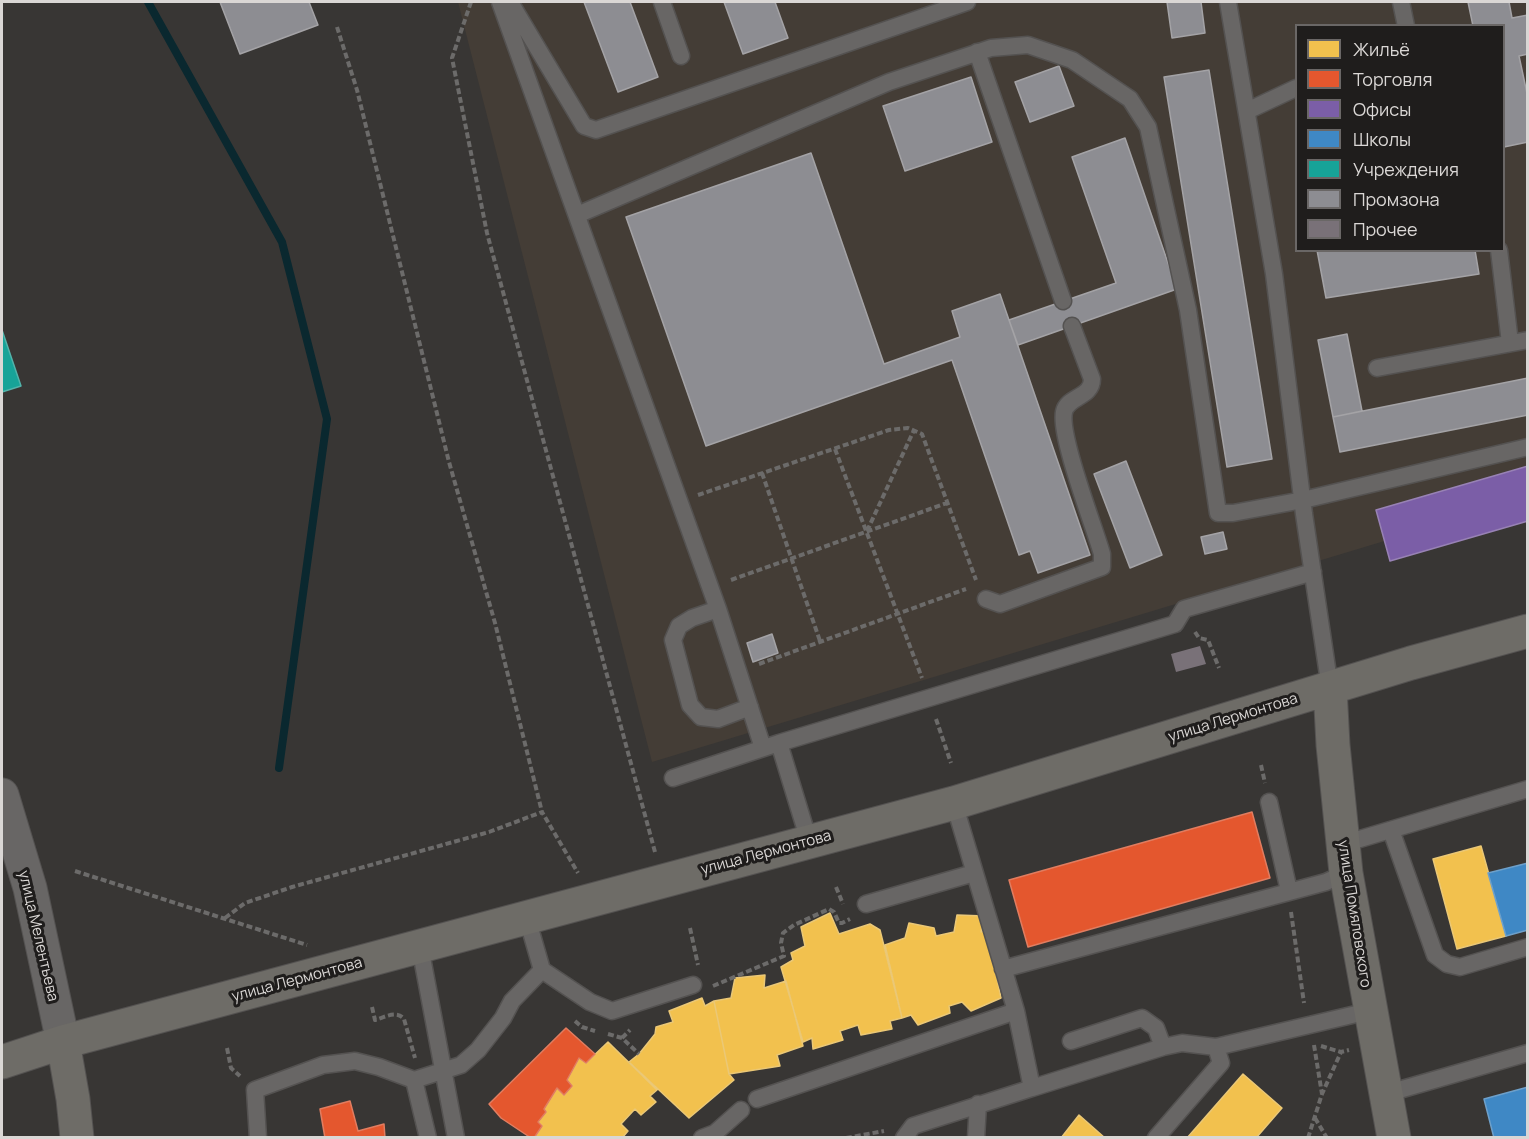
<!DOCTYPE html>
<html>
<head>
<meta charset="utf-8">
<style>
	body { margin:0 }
	#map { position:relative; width:1529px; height:1139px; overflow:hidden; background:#383634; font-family:Manrope,sans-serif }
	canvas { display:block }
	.frame { position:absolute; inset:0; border:3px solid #dad7d5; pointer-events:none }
	.legend { position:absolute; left:1295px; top:24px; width:210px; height:228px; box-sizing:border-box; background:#1f1d1c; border:2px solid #6a6766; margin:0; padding:8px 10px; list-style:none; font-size:18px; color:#dad7d5 }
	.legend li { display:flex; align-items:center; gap:12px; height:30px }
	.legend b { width:30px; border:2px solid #6a6766 }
</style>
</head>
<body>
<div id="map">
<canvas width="1529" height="1139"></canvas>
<div class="frame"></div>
<ul class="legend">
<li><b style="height:16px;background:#f2c14e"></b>Жильё</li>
<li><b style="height:16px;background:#e4572e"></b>Торговля</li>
<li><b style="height:16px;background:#7b5ea7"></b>Офисы</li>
<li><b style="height:16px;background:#3f88c5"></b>Школы</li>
<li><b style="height:16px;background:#17a398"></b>Учреждения</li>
<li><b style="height:16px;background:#8d8d92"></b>Промзона</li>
<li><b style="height:16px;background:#797178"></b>Прочее</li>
</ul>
</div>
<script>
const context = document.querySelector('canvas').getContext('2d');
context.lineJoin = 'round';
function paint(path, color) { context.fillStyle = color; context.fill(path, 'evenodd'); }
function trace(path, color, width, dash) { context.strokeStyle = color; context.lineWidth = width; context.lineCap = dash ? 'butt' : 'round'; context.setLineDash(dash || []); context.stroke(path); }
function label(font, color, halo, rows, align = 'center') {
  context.font = font + ' Manrope,sans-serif'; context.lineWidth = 6; context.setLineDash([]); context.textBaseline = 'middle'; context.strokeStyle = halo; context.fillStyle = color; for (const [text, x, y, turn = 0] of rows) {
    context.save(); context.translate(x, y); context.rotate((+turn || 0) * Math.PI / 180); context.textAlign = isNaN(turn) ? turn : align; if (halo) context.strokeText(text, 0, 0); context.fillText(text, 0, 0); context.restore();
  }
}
const built = new Path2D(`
	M 458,2 L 1527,2 L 1527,498 L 652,762 ZM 1296,26 L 1504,26 L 1504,250 L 1296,250 Z`);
const homes = new Path2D(`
	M 1481,846 L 1506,936 L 1457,949 L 1433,859 Z
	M 830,913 L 839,934 L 870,924 L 880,930 L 902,1018 L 890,1021 L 892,1029 L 861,1035 L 858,1025 L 840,1031 L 843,1040 L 813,1049 L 812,1038 L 803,1042 L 781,967 L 793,960 L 791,953 L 805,946 L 801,927 Z
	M 957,915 L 985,916 L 981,932 L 987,929 L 1001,998 L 971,1011 L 962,1002 L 949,1006 L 950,1013 L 918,1025 L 911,1015 L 902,1018 L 885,945 L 905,938 L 909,923 L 934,928 L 936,936 L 954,932 Z
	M 765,975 L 764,988 L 786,981 L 803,1046 L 777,1055 L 780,1066 L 729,1074 L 714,1001 L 731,998 L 735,978 Z
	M 702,998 L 705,1006 L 714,1001 L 729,1074 L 734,1080 L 689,1118 L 629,1062 L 639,1054 L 655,1034 L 656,1027 L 673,1022 L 669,1011 Z
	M 608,1042 L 657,1090 L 650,1096 L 656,1102 L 641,1115 L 635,1109 L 621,1124 L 628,1131 L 622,1138 L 534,1138 L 542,1126 L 538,1122 L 546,1112 L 544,1109 L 557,1088 L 564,1095 L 572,1086 L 567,1080 L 579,1058 L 586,1063 Z
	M 1243,1074 L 1282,1108 L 1256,1138 L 1187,1138 Z
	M 1079,1115 L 1105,1138 L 1061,1138 Z`);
const shops = new Path2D(`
	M 1252,812 L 1270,878 L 1028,947 L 1009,880 Z
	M 566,1028 L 595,1054 L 586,1063 L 579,1058 L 567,1080 L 572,1086 L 564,1095 L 557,1088 L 544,1109 L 546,1112 L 538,1122 L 542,1126 L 534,1138 L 531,1138 L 501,1118 L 489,1104 Z
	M 350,1101 L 358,1131 L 384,1124 L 385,1138 L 325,1138 L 320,1109 Z`);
const offices = new Path2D(`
	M 1528,466 L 1528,521 L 1390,561 L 1376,510 Z`);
const schools = new Path2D(`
	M 1528,863 L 1528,930 L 1506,936 L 1488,873 Z
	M 1528,1087 L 1528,1138 L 1494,1138 L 1484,1099 Z`);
const public = new Path2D(`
	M 2,330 L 21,386 L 2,392 Z`);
const industry = new Path2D(`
	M 220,2 L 309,2 L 318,25 L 240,54 Z
	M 584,2 L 630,2 L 658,77 L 618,92 Z
	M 724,2 L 775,2 L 788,38 L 743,54 Z
	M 1167,2 L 1201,2 L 1205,33 L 1172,38 Z
	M 1468,2 L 1509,2 L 1512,18 L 1528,15 L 1528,54 L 1519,56 L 1528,98 L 1528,142 L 1504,147 L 1504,26 L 1473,26 Z
	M 1059,66 L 1074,106 L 1030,122 L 1015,82 Z
	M 1209,70 L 1272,459 L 1227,467 L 1164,77 Z
	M 971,77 L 992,142 L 905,171 L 883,106 Z
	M 1125,138 L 1177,289 L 1018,345 L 1009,320 L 1116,283 L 1072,157 Z
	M 811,153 L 884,364 L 960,337 L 952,311 L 1000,294 L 1090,555 L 1038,573 L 1030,551 L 1019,555 L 952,360 L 706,446 L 626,217 Z
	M 1317,250 L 1475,250 L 1479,274 L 1326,298 Z
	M 1347,334 L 1362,411 L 1333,417 L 1318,340 Z
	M 1528,378 L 1528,415 L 1340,452 L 1333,417 Z
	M 1126,461 L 1162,555 L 1130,568 L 1094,474 Z
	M 1223,532 L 1227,549 L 1205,554 L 1201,537 Z
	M 772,634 L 778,653 L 753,662 L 747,643 Z`);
const stream = new Path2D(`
	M 148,2 L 282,242 L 327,419 L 279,768`);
const building = new Path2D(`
	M 1200,646 L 1206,664 L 1176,672 L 1171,654 Z`);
const path = new Path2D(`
	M 471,2 L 452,58 L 487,233 L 655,852
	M 337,27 L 357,90 L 449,462 L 495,623 L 542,812
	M 835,449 L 922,678
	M 762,473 L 820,641
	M 698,495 L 889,430 L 908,428 L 922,434 L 976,580
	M 867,531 L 914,430
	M 731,580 L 947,503
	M 1195,632 L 1199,638 L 1208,640 L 1219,668
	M 759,664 L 966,589
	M 936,719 L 951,763
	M 1261,765 L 1265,783
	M 75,871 L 307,945
	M 836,887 L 843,904
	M 1291,912 L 1304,1003
	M 225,918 L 245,903 L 292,887 L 489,832 L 542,812 L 578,873
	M 690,928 L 698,965
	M 713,986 L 784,956 L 781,943 L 783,933 L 794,925 L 829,909 L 834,912 L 839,923 L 842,923 L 850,919
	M 372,1007 L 375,1020 C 385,1017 397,1010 404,1019 L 415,1058
	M 575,1021 L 582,1027 L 595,1031
	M 608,1034 L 622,1038 L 639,1054
	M 622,1038 L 630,1030
	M 1314,1045 L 1322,1094
	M 1321,1046 L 1341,1052 L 1349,1050
	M 227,1048 L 231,1068 L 240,1076
	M 1315,1118 L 1327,1138
	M 846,1138 L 884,1131
	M 1308,1138 L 1322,1094 L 1341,1052`);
const lane = new Path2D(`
	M 500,2 L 718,609
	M 510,2 L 584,126 L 596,130 L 967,2
	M 662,2 L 681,56
	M 1228,2 L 1274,274 L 1304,514 L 1330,688
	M 1401,2 L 1406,26
	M 977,52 L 1063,301
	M 1247,111 L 1296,88
	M 577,215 L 889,82 L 991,48 L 1028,45 L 1072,60 L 1130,99 L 1148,127 L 1188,310 L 1218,513 L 1233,513 L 1303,500 L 1528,447
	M 1499,250 L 1510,343
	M 1377,368 L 1528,340
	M 986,599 L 1000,604 L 1102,567 L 1102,554 C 1094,526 1059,436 1064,412 C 1067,396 1092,398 1092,379 L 1072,326
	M 750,707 L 718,719 L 701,717 L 690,705 L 673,640 L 679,626 L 692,618 L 718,609 L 763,748
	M 779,743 L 1175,624 L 1184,609 L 1313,572
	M 673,778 L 779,743 L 809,841
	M 1269,802 L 1289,891
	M 1391,830 L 1435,955 L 1447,964 L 1460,967 L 1528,947
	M 1343,844 L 1528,789
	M 866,904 L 974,873
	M 420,947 L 456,1138
	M 1003,969 L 1326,882 L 1346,873
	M 542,970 L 590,1002 L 612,1011 L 693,985
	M 1163,1047 L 1182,1043 L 1216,1047 L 1369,1011
	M 414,1080 L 428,1138
	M 1032,1088 L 1163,1047 L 1156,1028 L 1142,1018 L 1071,1041
	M 1385,1094 L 1528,1053
	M 757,1099 L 1016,1011 L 954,803
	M 258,1138 L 255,1090 L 323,1065 L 355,1061 L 379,1067 L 414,1080 L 461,1065 L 478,1050 L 503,1018 L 512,1001 L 542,970 L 527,918
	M 702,1138 L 715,1133 L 741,1110
	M 904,1138 L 913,1126 L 1032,1088 L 1016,1011
	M 976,1138 L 978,1104
	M 1156,1138 L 1221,1063 L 1216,1047`);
const street = new Path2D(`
	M 2,795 L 30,888 L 63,1042`);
const secondary = new Path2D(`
	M 1330,688 L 1333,745 L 1346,873 L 1394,1138
	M 63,1042 L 73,1099 L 77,1138
	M 2,1062 L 63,1042 L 954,803 L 1411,663 L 1528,631`);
const streetNames = [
	["улица Лермонтова",1233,718,-17],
	["улица Лермонтова",766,853,-15],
	["улица Помяловского",1354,914,81],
	["улица Мелентьева",38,936,77],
	["улица Лермонтова",297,980,-15]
];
paint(built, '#443d36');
paint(homes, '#f2c14e');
trace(homes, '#ebc876', 1.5);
paint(shops, '#e4572e');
trace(shops, '#e17d60', 1.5);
paint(offices, '#7b5ea7');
trace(offices, '#9882b5', 1.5);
paint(schools, '#3f88c5');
trace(schools, '#6ea0ca', 1.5);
paint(public, '#17a398');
trace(public, '#52b3aa', 1.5);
paint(industry, '#8d8d92');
trace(industry, '#a4a3a6', 1.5);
trace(stream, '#0a282f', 8);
paint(building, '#797178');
trace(lane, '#545251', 19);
trace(street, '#545251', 35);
trace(secondary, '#545251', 35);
trace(path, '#6c6b6a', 4, [6, 3]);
trace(lane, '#686665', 16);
trace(street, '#686665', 33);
trace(secondary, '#6e6c67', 33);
label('15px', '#dad7d5', '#1f1d1c', streetNames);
</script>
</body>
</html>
